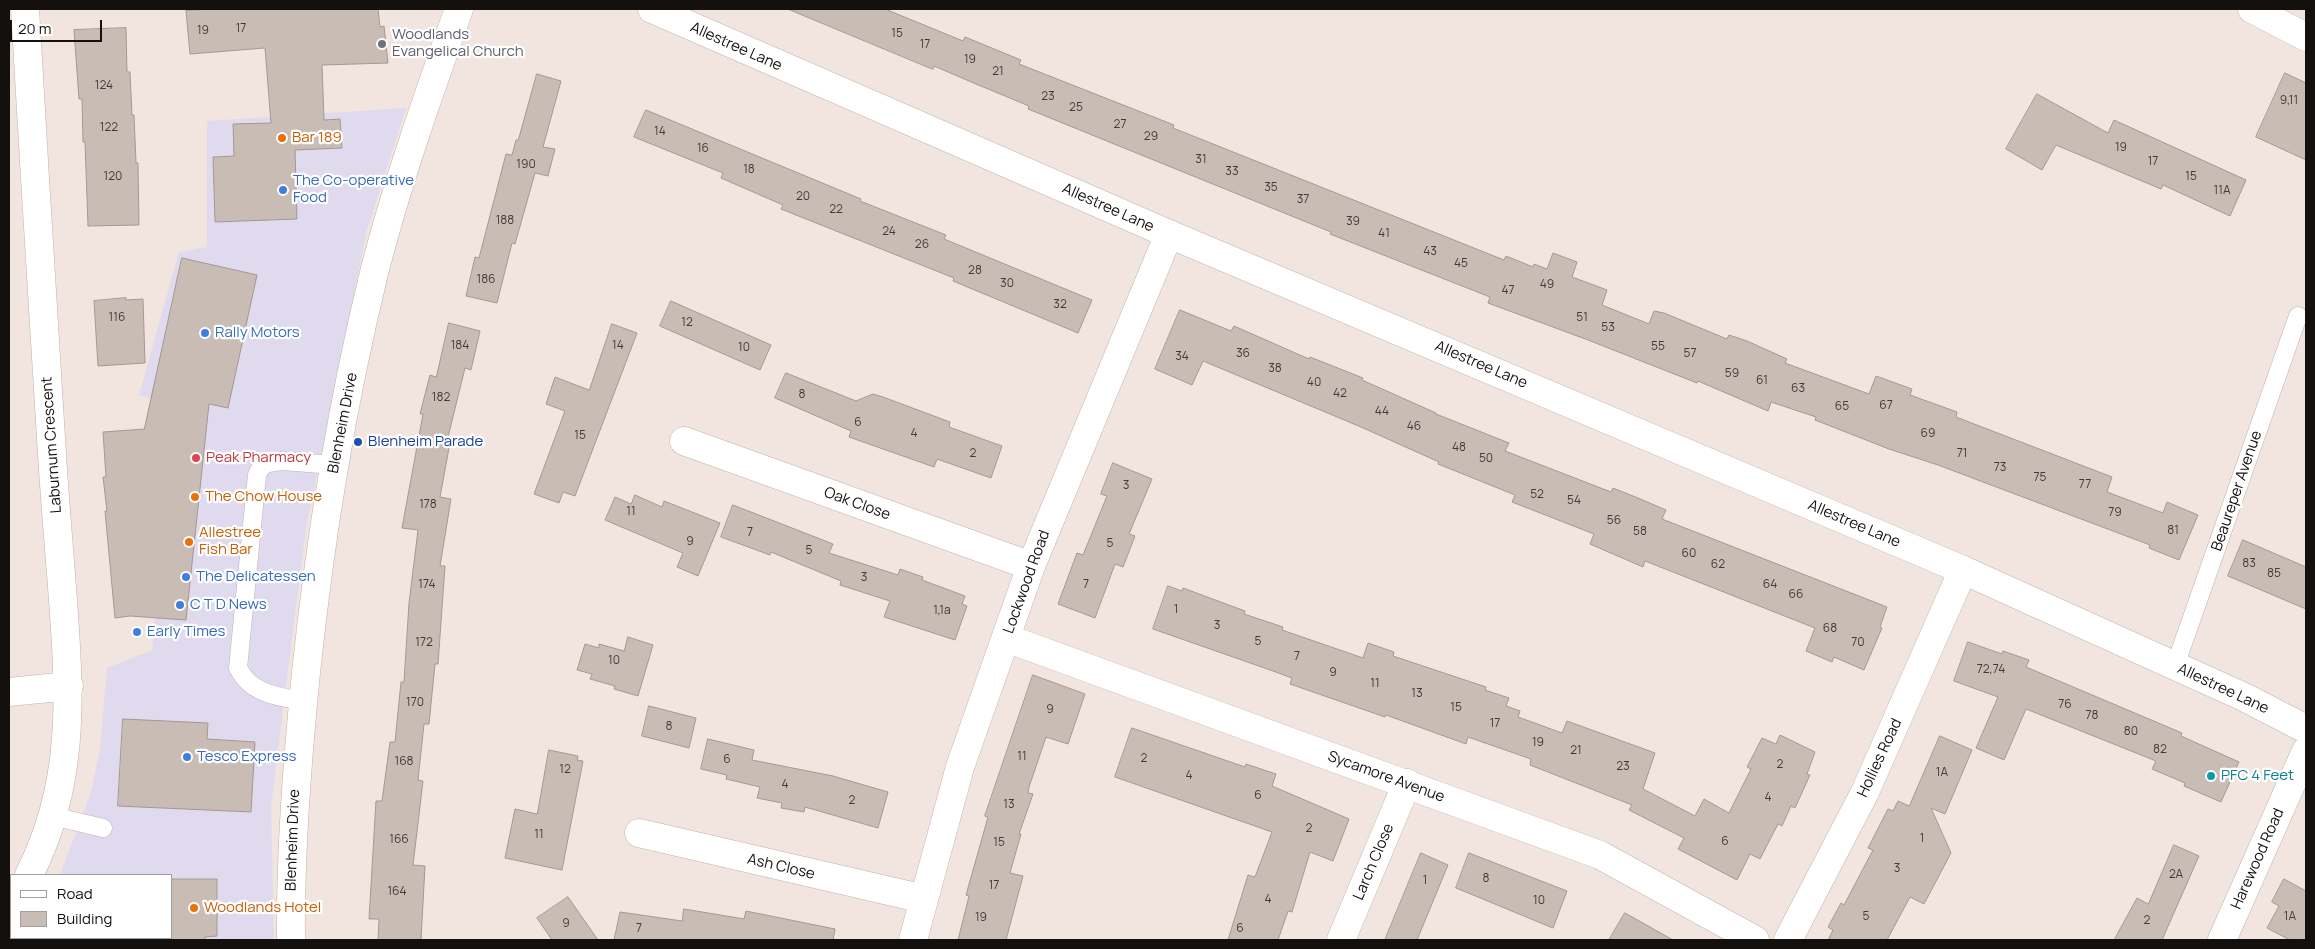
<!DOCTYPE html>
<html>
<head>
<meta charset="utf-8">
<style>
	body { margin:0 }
	#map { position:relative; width:2315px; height:949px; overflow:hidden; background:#f2e4de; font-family:Manrope,sans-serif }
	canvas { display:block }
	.frame { position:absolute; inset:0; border:10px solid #14100e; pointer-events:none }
	.legend { position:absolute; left:10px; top:874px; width:162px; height:65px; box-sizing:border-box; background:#fff; border:1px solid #a19f9f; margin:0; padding:6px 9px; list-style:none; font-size:15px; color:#14100e }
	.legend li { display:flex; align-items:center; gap:10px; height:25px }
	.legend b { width:25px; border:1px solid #a19f9f }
	.scale { position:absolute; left:10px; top:20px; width:92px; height:22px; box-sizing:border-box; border:2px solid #14100e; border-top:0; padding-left:6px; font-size:15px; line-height:18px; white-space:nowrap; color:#14100e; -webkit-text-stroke:4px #fff; paint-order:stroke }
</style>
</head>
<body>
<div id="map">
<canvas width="2315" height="949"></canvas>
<div class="frame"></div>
<ul class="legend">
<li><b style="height:6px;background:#fff"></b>Road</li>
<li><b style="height:14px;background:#c9bcb5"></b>Building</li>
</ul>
<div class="scale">20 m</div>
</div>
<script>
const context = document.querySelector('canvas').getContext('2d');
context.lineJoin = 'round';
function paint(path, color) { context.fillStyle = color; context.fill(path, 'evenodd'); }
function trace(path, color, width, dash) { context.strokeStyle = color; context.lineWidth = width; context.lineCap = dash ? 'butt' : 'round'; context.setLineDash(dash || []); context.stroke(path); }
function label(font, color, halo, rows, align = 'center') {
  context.font = font + ' Manrope,sans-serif'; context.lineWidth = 4.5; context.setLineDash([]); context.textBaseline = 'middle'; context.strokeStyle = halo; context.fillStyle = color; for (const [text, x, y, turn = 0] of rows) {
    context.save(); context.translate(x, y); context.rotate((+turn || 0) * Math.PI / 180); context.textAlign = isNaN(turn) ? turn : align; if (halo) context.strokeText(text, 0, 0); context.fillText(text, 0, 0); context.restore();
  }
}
const commercial = new Path2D(`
	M 406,108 L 367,230 L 306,528 L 271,806 L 274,940 L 83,940 L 80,938 L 171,938 L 171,875 L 60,875 L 91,792 L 100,749 L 107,668 L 152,650 L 174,405 L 139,395 L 179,252 L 207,247 L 207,121 Z`);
const building = new Path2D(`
	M 210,9 L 378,9 L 380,27 L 384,26 L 388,63 L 322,65 L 324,120 L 340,119 L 342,148 L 295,150 L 297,219 L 215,222 L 213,157 L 234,156 L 233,124 L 271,123 L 265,48 L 190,54 L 186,11 Z
	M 788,9 L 885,9 L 963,41 L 965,37 L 1021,60 L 1019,64 L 1174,125 L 1173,128 L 1504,260 L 1506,256 L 1533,267 L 1534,264 L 1547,269 L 1553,253 L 1577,262 L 1572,277 L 1607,290 L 1602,305 L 1649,324 L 1654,311 L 1664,313 L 1727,339 L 1729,335 L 1747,341 L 1787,359 L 1785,363 L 1869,394 L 1876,376 L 1912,389 L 1910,395 L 1957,412 L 1956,417 L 2112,477 L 2107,492 L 2163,513 L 2167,502 L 2198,515 L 2179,560 L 2149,548 L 2150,545 L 1938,465 L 1889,449 L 1815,420 L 1816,417 L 1771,402 L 1768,411 L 1698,381 L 1697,383 L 1588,340 L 1488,303 L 1490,297 L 1330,234 L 1331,232 L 1028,109 L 1029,106 L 976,84 L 934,66 L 933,69 Z
	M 126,28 L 127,72 L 130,72 L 132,115 L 134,115 L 136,163 L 138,163 L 139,225 L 88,226 L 85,142 L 83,142 L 82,99 L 79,99 L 74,30 Z
	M 2285,73 L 2306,83 L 2306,160 L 2256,137 Z
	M 537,74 L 561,81 L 543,147 L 555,149 L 548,176 L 535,173 L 515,244 L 512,243 L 497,303 L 466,296 L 475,257 L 479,258 L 506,154 L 512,155 L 516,140 L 518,140 Z
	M 2037,94 L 2108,133 L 2114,120 L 2246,180 L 2230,216 L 2163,185 L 2161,189 L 2056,145 L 2042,170 L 2006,149 Z
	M 646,110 L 861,199 L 860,201 L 946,235 L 944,239 L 1092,300 L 1078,333 L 953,281 L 954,278 L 781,209 L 783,205 L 721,178 L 723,173 L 634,137 Z
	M 182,258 L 257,275 L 228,408 L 209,404 L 186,620 L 130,616 L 115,618 L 105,511 L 107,511 L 103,477 L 106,477 L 103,432 L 144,429 Z
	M 126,298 L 126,300 L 143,299 L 145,363 L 98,366 L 94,301 Z
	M 671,301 L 771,345 L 760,370 L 660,326 Z
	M 1180,310 L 1231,331 L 1234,326 L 1309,359 L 1310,357 L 1363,378 L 1362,380 L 1436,413 L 1436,414 L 1509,443 L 1505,451 L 1611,492 L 1613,488 L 1638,498 L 1666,510 L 1662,519 L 1887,607 L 1880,627 L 1882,628 L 1864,670 L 1834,657 L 1832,662 L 1806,651 L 1815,628 L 1645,561 L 1643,567 L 1590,544 L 1594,534 L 1512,502 L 1515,495 L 1438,464 L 1439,462 L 1361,427 L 1203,361 L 1192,385 L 1155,369 Z
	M 449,323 L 480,331 L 471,370 L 465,368 L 448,437 L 451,437 L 440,497 L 451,499 L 440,566 L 445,566 L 438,664 L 435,664 L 429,724 L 424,724 L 418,780 L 423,781 L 413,865 L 425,866 L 421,940 L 378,940 L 379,919 L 369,919 L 376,801 L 382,801 L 390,742 L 395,742 L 401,682 L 404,682 L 409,603 L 418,530 L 402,528 L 423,414 L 420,414 L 430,375 L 436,377 Z
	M 612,324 L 637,333 L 575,496 L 563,492 L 559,503 L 534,494 L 565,411 L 546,404 L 555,377 L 589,390 Z
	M 786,373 L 856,401 L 873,394 L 883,397 L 950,422 L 949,427 L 1002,446 L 991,478 L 937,459 L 934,467 L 849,437 L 851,431 L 775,398 Z
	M 1113,463 L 1152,479 L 1129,534 L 1135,536 L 1123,567 L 1115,564 L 1095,618 L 1058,604 L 1077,553 L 1083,555 L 1107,496 L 1101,494 Z
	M 635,495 L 662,507 L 664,501 L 720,523 L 698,576 L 677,567 L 683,553 L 605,520 L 615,497 L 631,504 Z
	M 733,505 L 833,544 L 829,553 L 898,575 L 900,569 L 923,577 L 922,580 L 965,596 L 962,604 L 967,606 L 955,640 L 884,617 L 890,601 L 840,585 L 841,581 L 771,552 L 770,555 L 721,537 Z
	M 2243,540 L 2306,567 L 2306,609 L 2228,576 Z
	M 1168,586 L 1182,591 L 1183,588 L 1245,611 L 1244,614 L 1283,627 L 1282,630 L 1363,658 L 1368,643 L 1394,652 L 1393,656 L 1486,687 L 1485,690 L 1509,698 L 1506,706 L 1520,711 L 1518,717 L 1562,733 L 1567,721 L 1655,753 L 1643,789 L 1695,816 L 1704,799 L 1729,813 L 1751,769 L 1747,767 L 1762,738 L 1776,744 L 1780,735 L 1815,752 L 1807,774 L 1810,775 L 1795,808 L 1791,806 L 1782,826 L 1778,824 L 1760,859 L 1750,854 L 1737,880 L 1678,849 L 1684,838 L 1629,810 L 1632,805 L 1530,765 L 1531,759 L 1468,737 L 1466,744 L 1386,715 L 1385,717 L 1290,684 L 1292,678 L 1273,671 L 1153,629 Z
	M 628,637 L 653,645 L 638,696 L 614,689 L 615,686 L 590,679 L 592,674 L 577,670 L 585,644 L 599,648 L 599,644 L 624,651 Z
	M 1968,642 L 2002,654 L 2003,651 L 2029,660 L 2026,667 L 2182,733 L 2181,736 L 2239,762 L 2221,802 L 2184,786 L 2185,783 L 2152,769 L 2156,761 L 2026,709 L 2004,760 L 1976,748 L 1998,697 L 1954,681 Z
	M 1033,675 L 1085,694 L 1068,744 L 1046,737 L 1029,787 L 1028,793 L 1033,794 L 1019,834 L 1021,834 L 1010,873 L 1023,876 L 1006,940 L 958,940 L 969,896 L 966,895 L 988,817 L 985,816 Z
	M 649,706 L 696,718 L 689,748 L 642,736 Z
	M 123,719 L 208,723 L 207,739 L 255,742 L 251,812 L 118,806 Z
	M 1132,728 L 1245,767 L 1246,764 L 1276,774 L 1272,786 L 1349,819 L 1333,861 L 1310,852 L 1292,912 L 1288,911 L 1278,940 L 1228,940 L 1248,875 L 1255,877 L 1272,832 L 1115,777 Z
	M 1940,736 L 1972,750 L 1945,814 L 1931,808 L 1951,853 L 1924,904 L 1910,897 L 1887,940 L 1828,940 L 1833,930 L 1828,927 L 1841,903 L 1844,905 L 1873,850 L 1868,848 L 1888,809 L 1893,811 L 1898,801 L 1909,806 Z
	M 708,739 L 754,750 L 752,760 L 833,776 L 888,792 L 878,828 L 805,807 L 804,812 L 781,808 L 782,803 L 757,798 L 760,787 L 726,779 L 727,775 L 701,769 Z
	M 549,750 L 578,756 L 577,760 L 583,761 L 562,870 L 505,858 L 515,809 L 537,814 Z
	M 2174,845 L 2199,856 L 2162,940 L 2114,940 L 2137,898 L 2148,904 Z
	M 1421,853 L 1448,865 L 1417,940 L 1385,940 Z
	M 1469,853 L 1567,891 L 1553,928 L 1456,888 Z
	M 171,879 L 217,879 L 217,936 L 205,937 L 205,940 L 171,940 Z
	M 2284,879 L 2306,891 L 2306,940 L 2290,940 L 2267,928 L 2279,906 L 2272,902 Z
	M 568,897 L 598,940 L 552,940 L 537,918 Z
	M 684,909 L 744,919 L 746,911 L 835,929 L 833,940 L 614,940 L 620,912 L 682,921 Z
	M 1625,913 L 1673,940 L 1609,940 Z`);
const service = new Path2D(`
	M 2175,666 L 2298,316
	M 302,701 C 276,696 251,694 238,668 L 257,475 L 261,467 L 268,463 L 282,461 L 334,465
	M 52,816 L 103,828`);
const minor = new Path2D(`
	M 2252,9 L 2306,37
	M 684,441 L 1031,566
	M 1006,638 L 1600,855 L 1755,940
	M 9,692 L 69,686
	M 639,833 L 924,899
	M 913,940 L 960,767 L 1031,566 L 1169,234
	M 1341,940 L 1407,783
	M 1788,940 L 1865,792 L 1963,570
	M 2222,940 L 2306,751`);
const tertiary = new Path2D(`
	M 25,9 C 34,152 41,295 51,438 C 54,492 59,546 63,600 C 70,698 75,785 29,875
	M 652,9 L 1169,234 L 1963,570 L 2244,697 L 2306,729
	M 9,914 L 11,910
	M 291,940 C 290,851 297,762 306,673 C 320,538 342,404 374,273 C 397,183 428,96 459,9`);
const markers = [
	[382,44,5,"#6b7280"],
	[282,138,5,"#e8710a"],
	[283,190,5,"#3f7fe0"],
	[205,333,5,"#3f7fe0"],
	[358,442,5,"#1a4fb4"],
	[196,458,5,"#e0444e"],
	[195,497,5,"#e8710a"],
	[189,542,5,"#e8710a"],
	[186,577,5,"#3f7fe0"],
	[180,605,5,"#3f7fe0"],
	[137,632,5,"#3f7fe0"],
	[187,757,5,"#3f7fe0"],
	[2211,776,5,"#0f9aa8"],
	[194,908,5,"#e8710a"]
];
const numberNames = [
	["17",241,29],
	["19",203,31],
	["15",897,34],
	["17",925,45],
	["19",970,60],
	["21",998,72],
	["124",104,86],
	["23",1048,97],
	["9,11",2289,101],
	["25",1076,108],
	["27",1120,125],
	["122",109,128],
	["14",660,132],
	["29",1151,137],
	["19",2121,148],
	["16",703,149],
	["31",1201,160],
	["17",2153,162],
	["190",526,165],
	["18",749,170],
	["33",1232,172],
	["120",113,177],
	["15",2191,177],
	["35",1271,188],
	["11A",2222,191],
	["20",803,197],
	["37",1303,200],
	["22",836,210],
	["188",505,221],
	["39",1353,222],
	["24",889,232],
	["41",1384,234],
	["26",922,245],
	["43",1430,252],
	["45",1461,264],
	["28",975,271],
	["186",486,280],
	["30",1007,284],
	["49",1547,285],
	["47",1508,291],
	["32",1060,305],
	["116",117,318],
	["51",1582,318],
	["12",687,323],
	["53",1608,328],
	["184",460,346],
	["14",618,346],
	["55",1658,347],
	["10",744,348],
	["36",1243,354],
	["57",1690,354],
	["34",1182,357],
	["38",1275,369],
	["59",1732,374],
	["61",1762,381],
	["40",1314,383],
	["63",1798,389],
	["42",1340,394],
	["8",802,395],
	["182",441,398],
	["67",1886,406],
	["65",1842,407],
	["44",1382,412],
	["6",858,423],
	["46",1414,427],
	["4",914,434],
	["69",1928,434],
	["15",580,436],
	["48",1459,448],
	["2",973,454],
	["71",1962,454],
	["50",1486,459],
	["73",2000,468],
	["75",2040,478],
	["77",2085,485],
	["3",1126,486],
	["52",1537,495],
	["54",1574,501],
	["178",428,505],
	["11",631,512],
	["79",2115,513],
	["56",1614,521],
	["81",2173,531],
	["58",1640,532],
	["7",750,533],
	["9",690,542],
	["5",1110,544],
	["5",809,551],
	["60",1689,554],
	["83",2249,564],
	["62",1718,565],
	["85",2274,574],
	["3",864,578],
	["174",427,585],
	["7",1086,585],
	["64",1770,585],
	["66",1796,595],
	["1",1176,610],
	["1,1a",942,611],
	["3",1217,626],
	["68",1830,629],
	["5",1258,642],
	["172",424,643],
	["70",1858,643],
	["7",1297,657],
	["10",614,661],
	["72,74",1991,670],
	["9",1333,673],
	["11",1375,684],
	["13",1417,694],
	["170",415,703],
	["76",2065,705],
	["15",1456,708],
	["9",1050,710],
	["78",2092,716],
	["17",1495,724],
	["8",669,727],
	["80",2131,732],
	["19",1538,743],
	["82",2160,750],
	["21",1576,751],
	["11",1022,757],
	["2",1144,759],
	["6",727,760],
	["168",404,762],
	["2",1780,765],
	["23",1623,767],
	["12",565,770],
	["1A",1942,773],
	["4",1189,776],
	["4",785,785],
	["6",1258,796],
	["4",1768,798],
	["2",852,801],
	["13",1009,805],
	["2",1309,829],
	["11",539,835],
	["1",1922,839],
	["166",399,840],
	["6",1725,842],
	["15",999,843],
	["3",1897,869],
	["2A",2176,875],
	["8",1486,879],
	["1",1425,881],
	["17",994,886],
	["164",397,892],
	["4",1268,900],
	["10",1539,901],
	["5",1866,917],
	["1A",2290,917],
	["19",981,918],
	["2",2147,921],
	["9",566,924],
	["7",639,929],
	["6",1240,929]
];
const worshipNames = [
	["Woodlands",392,35],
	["Evangelical Church",392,52]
];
const streetNames = [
	["Allestree Lane",736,47,24],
	["Allestree Lane",1108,208,24],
	["Allestree Lane",1481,365,23],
	["Blenheim Drive",343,423,-79],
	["Laburnum Crescent",52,445,-94],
	["Beaureper Avenue",2237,491,-71],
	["Oak Close",857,504,20],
	["Allestree Lane",1854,524,23],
	["Lockwood Road",1027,582,-70],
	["Allestree Lane",2223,689,25],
	["Hollies Road",1880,758,-65],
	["Sycamore Avenue",1386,777,20],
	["Blenheim Drive",293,840,-88],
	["Harewood Road",2258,859,-66],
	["Larch Close",1374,862,-67],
	["Ash Close",781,867,13]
];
const foodNames = [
	["Bar 189",292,138],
	["The Chow House",205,497],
	["Allestree",199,533],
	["Fish Bar",199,550],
	["Woodlands Hotel",204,908]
];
const shopNames = [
	["The Co-operative",293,181],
	["Food",293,198],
	["Rally Motors",215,333],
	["The Delicatessen",196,577],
	["C T D News",190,605],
	["Early Times",147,632],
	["Tesco Express",197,757]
];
const transitNames = [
	["Blenheim Parade",368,442]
];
const healthNames = [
	["Peak Pharmacy",206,458]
];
const cultureNames = [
	["PFC 4 Feet",2221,776]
];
paint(commercial, '#e0daef');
paint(building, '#c9bcb5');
trace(building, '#a59892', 1);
trace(service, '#c0b3ad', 19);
trace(minor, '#c0b3ad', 29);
trace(tertiary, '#c0b3ad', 29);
trace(service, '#fff', 18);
trace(minor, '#fff', 28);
trace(tertiary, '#fff', 28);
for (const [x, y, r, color] of markers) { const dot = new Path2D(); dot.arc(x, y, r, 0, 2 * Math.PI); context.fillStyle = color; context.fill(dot); trace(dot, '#fff', 2); }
label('12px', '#413b38', null, numberNames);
label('15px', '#5b616d', '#fff', worshipNames, 'left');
label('15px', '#14100e', '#fff', streetNames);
label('15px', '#c56008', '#fff', foodNames, 'left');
label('15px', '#366cbe', '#fff', shopNames, 'left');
label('15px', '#164399', '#fff', transitNames, 'left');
label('15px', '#be3a42', '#fff', healthNames, 'left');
label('15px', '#0d838f', '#fff', cultureNames, 'left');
</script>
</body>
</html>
